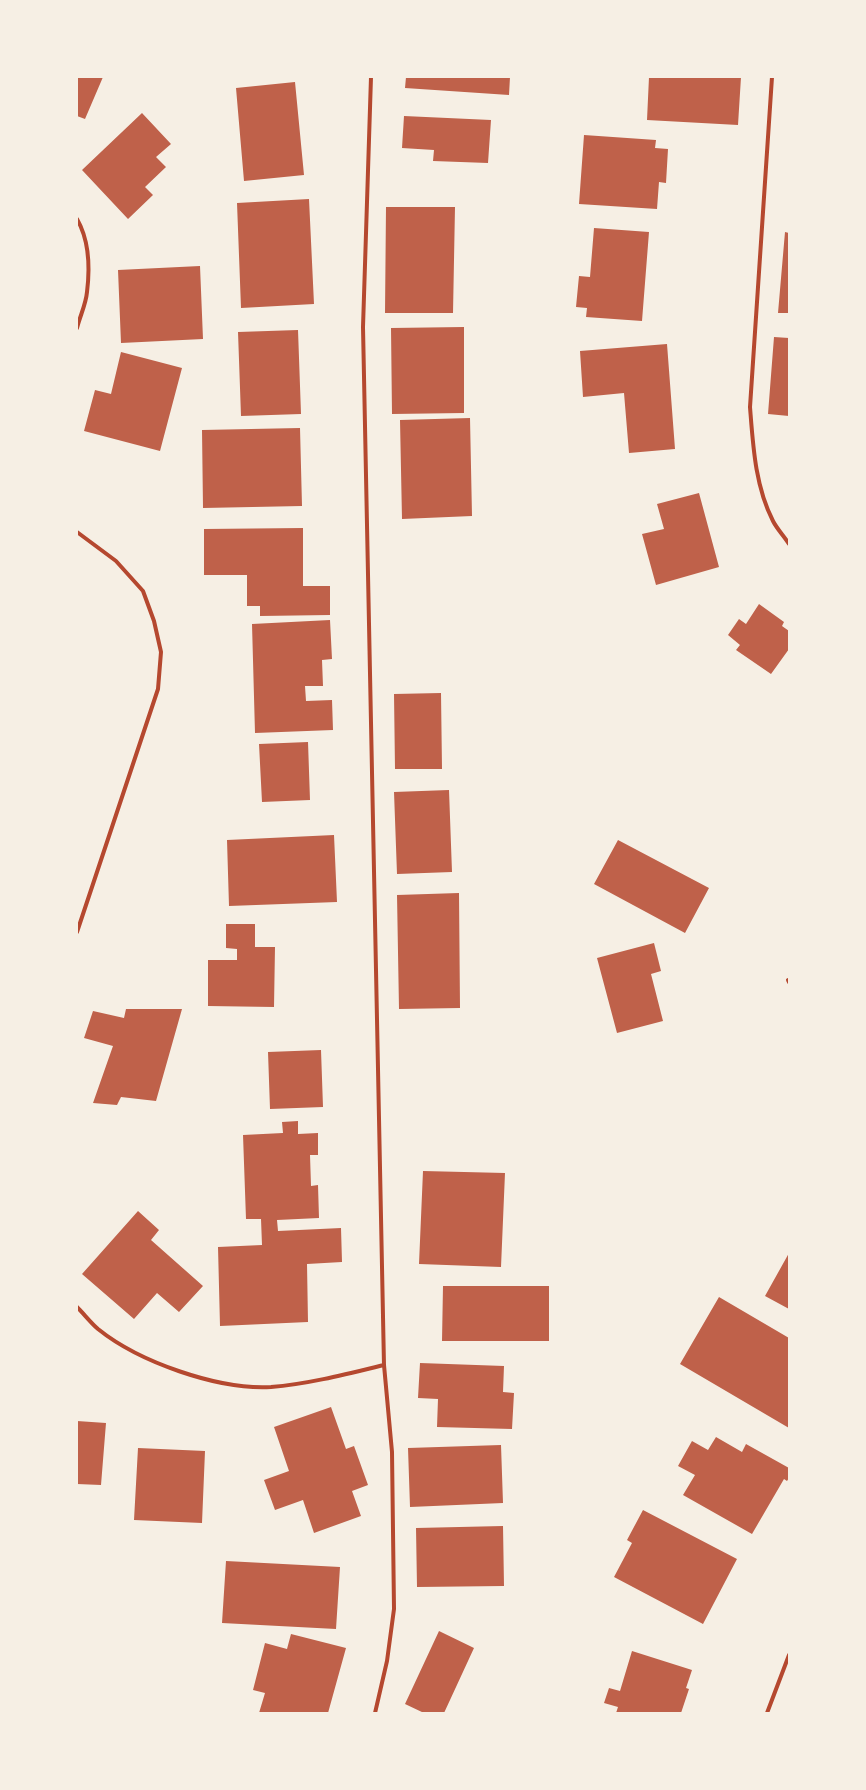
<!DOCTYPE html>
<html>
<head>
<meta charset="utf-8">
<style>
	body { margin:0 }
	#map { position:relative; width:866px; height:1790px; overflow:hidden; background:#f6efe4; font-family:"Open Sans",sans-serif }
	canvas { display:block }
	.frame { position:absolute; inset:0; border:78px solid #f6efe4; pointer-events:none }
</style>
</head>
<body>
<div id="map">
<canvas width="866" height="1790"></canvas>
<div class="frame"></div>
</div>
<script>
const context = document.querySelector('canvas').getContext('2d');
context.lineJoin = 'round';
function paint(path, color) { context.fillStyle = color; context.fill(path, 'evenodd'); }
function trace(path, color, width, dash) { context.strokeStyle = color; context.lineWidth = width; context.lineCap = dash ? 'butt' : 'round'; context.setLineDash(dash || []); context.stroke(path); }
const building = new Path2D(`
	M 77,77 L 103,77 L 85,119 L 77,116 Z
	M 406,77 L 510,77 L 509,95 L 405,88 Z
	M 649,77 L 741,77 L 738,125 L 647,120 Z
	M 295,82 L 304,175 L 244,181 L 236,88 Z
	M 142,113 L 171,144 L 156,157 L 166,167 L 145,187 L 153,195 L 128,219 L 82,170 Z
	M 404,116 L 491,120 L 488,163 L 433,161 L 434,150 L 402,148 Z
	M 584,135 L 656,140 L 655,148 L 668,149 L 666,183 L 659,182 L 657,209 L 579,204 Z
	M 309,199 L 314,304 L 241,308 L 237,203 Z
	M 386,207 L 455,207 L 453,313 L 385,313 Z
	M 594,228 L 649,232 L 642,321 L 586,317 L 587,308 L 576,307 L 579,276 L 590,277 Z
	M 785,232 L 789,233 L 789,313 L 778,313 Z
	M 200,266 L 203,339 L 121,343 L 118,270 Z
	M 464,327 L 464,413 L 392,414 L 391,328 Z
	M 298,330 L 301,414 L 241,416 L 238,332 Z
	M 774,337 L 789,338 L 789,416 L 768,414 Z
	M 667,344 L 675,449 L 629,453 L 624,393 L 583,397 L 580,351 Z
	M 121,352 L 182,368 L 160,451 L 84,431 L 95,390 L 111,394 Z
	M 470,418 L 472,516 L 402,519 L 400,420 Z
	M 300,428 L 302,506 L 203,508 L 202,430 Z
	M 699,493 L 719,567 L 656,585 L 642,534 L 664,529 L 657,504 Z
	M 303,528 L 303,586 L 330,586 L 330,615 L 260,616 L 260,606 L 247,606 L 247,575 L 204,575 L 204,529 Z
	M 759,604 L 784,622 L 782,626 L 789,631 L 789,649 L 771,674 L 736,650 L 740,645 L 728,635 L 739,619 L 746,624 Z
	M 330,620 L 332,659 L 322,660 L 323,686 L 305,686 L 306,701 L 332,700 L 333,730 L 255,733 L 252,624 Z
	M 441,693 L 442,769 L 395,769 L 394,694 Z
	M 308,742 L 310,800 L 262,802 L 259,744 Z
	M 449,790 L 452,872 L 397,874 L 394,792 Z
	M 334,835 L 337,902 L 229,906 L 227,840 Z
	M 618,840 L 709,888 L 685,933 L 594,884 Z
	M 459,893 L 460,1008 L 399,1009 L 397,895 Z
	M 226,924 L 255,924 L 255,947 L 275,947 L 274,1007 L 208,1006 L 208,960 L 237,960 L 237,949 L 226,948 Z
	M 654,943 L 661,971 L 651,974 L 663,1021 L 617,1033 L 597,958 Z
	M 126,1009 L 182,1009 L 156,1101 L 121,1097 L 117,1105 L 93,1103 L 113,1046 L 84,1038 L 93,1011 L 124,1018 Z
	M 321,1050 L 323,1107 L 270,1109 L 268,1052 Z
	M 298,1121 L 298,1134 L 318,1133 L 318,1155 L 310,1155 L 311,1186 L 318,1185 L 319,1218 L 277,1220 L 278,1231 L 341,1228 L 342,1262 L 307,1264 L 308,1322 L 220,1326 L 218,1247 L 262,1245 L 261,1219 L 246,1219 L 243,1135 L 283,1133 L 282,1122 Z
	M 423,1171 L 505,1173 L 501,1267 L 419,1264 Z
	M 138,1211 L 159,1230 L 151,1240 L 203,1286 L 179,1312 L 157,1293 L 134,1319 L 82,1274 Z
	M 789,1253 L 789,1309 L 765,1296 Z
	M 443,1286 L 549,1286 L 549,1341 L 442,1341 Z
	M 719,1297 L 789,1338 L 789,1428 L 680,1364 Z
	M 420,1363 L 504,1366 L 503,1392 L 514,1393 L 512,1429 L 437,1427 L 438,1399 L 418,1398 Z
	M 331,1407 L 346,1449 L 354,1446 L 368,1485 L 352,1491 L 361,1516 L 314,1533 L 303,1500 L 275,1510 L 264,1480 L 289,1471 L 274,1427 Z
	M 77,1421 L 106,1423 L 101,1485 L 77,1484 Z
	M 716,1437 L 742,1452 L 746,1444 L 789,1468 L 789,1478 L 787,1481 L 784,1479 L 752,1534 L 683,1495 L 695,1475 L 678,1466 L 692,1441 L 708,1450 Z
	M 501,1445 L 503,1503 L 410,1507 L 408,1448 Z
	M 138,1448 L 205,1451 L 202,1523 L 134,1520 Z
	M 643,1510 L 737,1559 L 703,1624 L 614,1577 L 632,1543 L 627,1540 Z
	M 503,1526 L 504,1586 L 417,1587 L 416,1528 Z
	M 226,1561 L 340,1567 L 336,1629 L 222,1623 Z
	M 439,1631 L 474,1648 L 444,1713 L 424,1713 L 405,1704 Z
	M 291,1634 L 346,1648 L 328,1713 L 259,1713 L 265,1693 L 253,1690 L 265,1643 L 287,1649 Z
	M 632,1651 L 692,1670 L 686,1688 L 689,1689 L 681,1713 L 616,1713 L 618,1707 L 604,1703 L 609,1688 L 620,1691 Z`);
const minor = new Path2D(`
	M 371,77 L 363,327 L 384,1365 L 392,1452 L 394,1609 L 387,1661 L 375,1713
	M 772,77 L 750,407 C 753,445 755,486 773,521 C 777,529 784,536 789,544
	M 77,219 C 89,240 90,268 87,292 C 86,304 80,316 77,328
	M 77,532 L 116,561 L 143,591 L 154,621 L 161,652 L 158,689 L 77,932
	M 788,980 L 789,982
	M 77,1307 C 84,1314 91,1323 98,1329 C 139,1362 218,1390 271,1387 C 308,1384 347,1374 384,1365
	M 767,1713 L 789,1655`);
paint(building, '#bf614a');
trace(minor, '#b5482f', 4);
</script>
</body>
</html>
